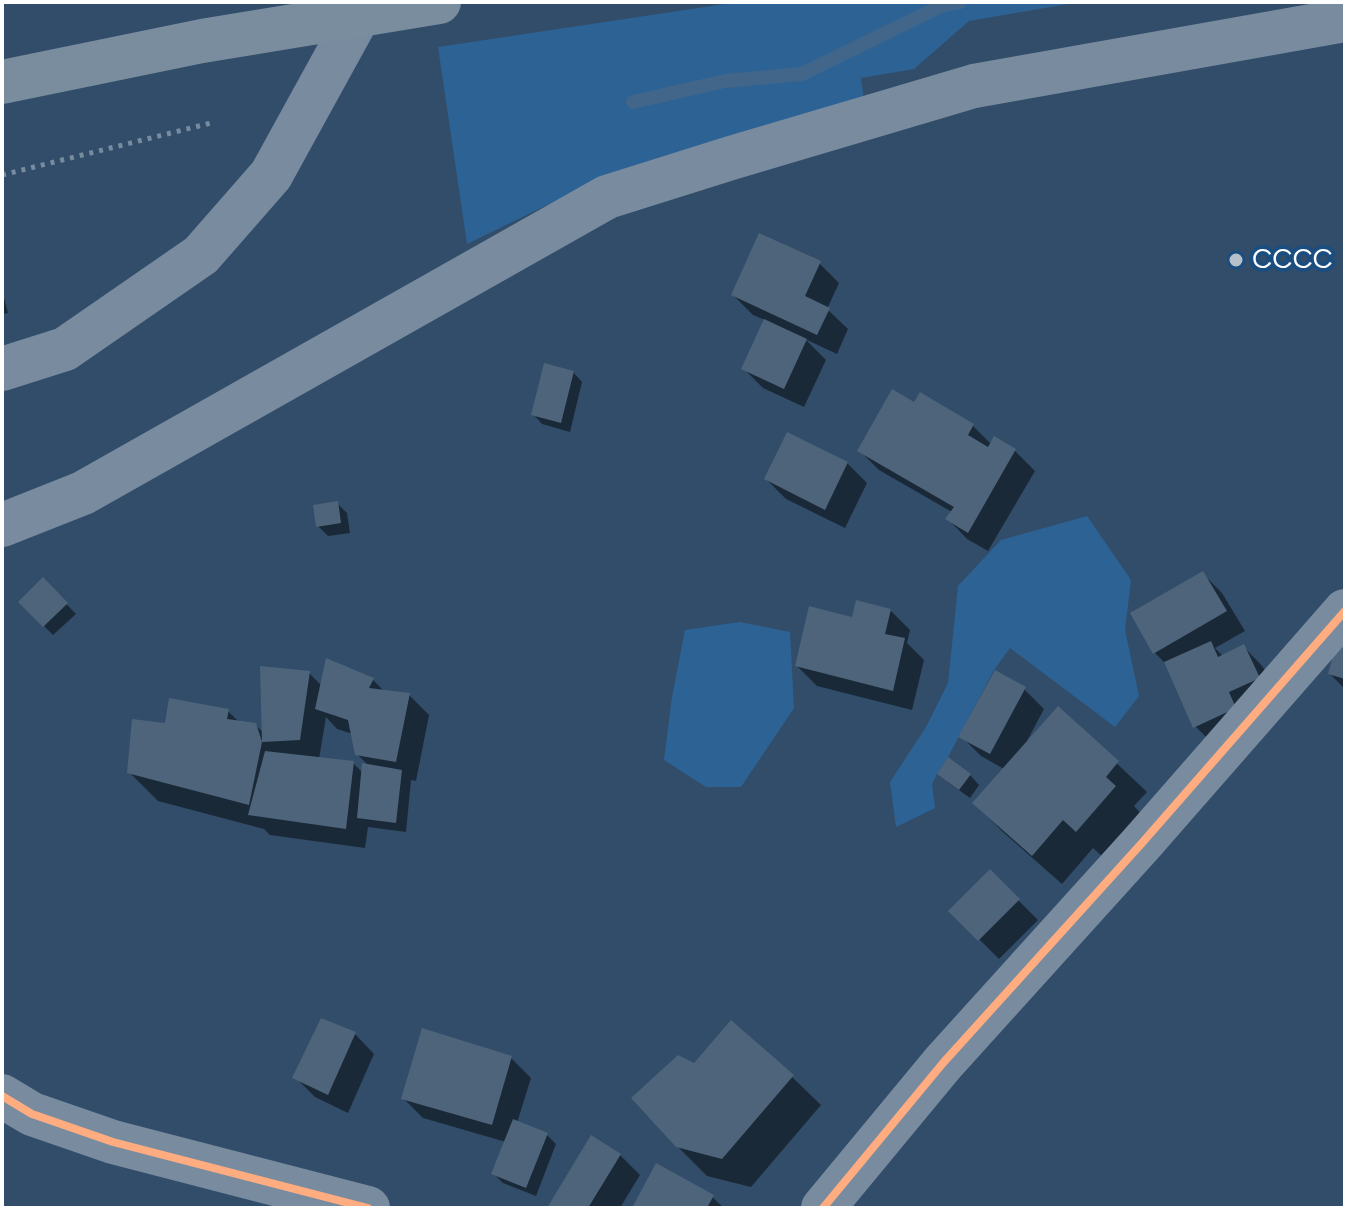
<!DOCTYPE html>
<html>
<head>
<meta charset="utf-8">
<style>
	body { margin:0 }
	#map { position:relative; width:1347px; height:1210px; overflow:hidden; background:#324d69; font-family:Figtree,sans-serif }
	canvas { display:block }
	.frame { position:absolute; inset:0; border:4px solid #fff; pointer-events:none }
</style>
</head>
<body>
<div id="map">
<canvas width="1347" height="1210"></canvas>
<div class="frame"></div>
</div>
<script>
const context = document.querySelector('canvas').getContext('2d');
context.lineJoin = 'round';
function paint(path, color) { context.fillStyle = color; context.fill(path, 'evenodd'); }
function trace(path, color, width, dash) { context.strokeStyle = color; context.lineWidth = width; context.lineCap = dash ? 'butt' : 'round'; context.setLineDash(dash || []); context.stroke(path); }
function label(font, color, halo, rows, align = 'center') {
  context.font = font + ' Figtree,sans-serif'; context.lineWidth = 8; context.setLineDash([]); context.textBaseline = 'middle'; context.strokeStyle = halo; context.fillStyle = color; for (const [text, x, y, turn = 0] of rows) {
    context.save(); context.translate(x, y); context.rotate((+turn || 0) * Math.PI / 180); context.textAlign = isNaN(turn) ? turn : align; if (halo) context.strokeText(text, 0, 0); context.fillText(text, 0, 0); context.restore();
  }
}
const green = new Path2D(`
	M 738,2 L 1080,2 L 969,21 L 914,69 L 861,78 L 865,109 L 586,186 L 467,244 L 438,47 Z
	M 1087,516 L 1131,580 L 1125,630 L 1139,696 L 1115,727 L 1010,648 L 994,670 L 948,757 L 937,774 L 932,784 L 935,808 L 896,827 L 890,782 L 926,727 L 948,683 L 958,586 L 1001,540 Z
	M 740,622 L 790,632 L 794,708 L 741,787 L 706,787 L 664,760 L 672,697 L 685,630 Z`);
const shadow = new Path2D(`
	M 819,263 L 839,283 L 827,309 L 848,329 L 837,354 L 805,339 L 826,360 L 804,407 L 763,388 L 743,368 L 765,320 L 753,315 L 733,295 Z
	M 2,290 L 8,313 L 2,314 Z
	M 573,372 L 582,382 L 570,432 L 542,424 L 533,414 Z
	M 914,404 L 973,426 L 991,444 L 994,439 L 1015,451 L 1035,471 L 988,551 L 967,539 L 948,519 L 952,512 L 879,470 L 859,450 Z
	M 847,463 L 867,483 L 845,528 L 786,499 L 766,479 Z
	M 337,503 L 347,513 L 350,533 L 328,536 L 318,526 Z
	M 1202,573 L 1222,593 L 1245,631 L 1215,648 L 1223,656 L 1244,647 L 1263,667 L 1278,698 L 1215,746 L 1195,726 L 1167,665 L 1154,652 Z
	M 43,580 L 76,614 L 53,635 L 20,602 Z
	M 890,610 L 910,630 L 907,643 L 924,660 L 912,710 L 817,686 L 797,666 L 854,619 Z
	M 1345,637 L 1345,689 L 1330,674 Z
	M 309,673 L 322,686 L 373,680 L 385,692 L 409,695 L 429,715 L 416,781 L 411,780 L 406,832 L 368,827 L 365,848 L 270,835 L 264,829 L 158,801 L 129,772 L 167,725 L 228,711 L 239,722 L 255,725 L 264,733 ZM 326,717 L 337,729 L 353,734 L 357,754 L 369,766 L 363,773 L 353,763 L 319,759 Z
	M 1024,689 L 1044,709 L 1027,741 L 1029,742 L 1058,708 L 1147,792 L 1134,806 L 1143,816 L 1105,859 L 1093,848 L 1062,884 L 1003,832 L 974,803 L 1004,769 L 981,756 L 961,736 Z
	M 939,773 L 970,775 L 979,785 L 970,798 L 949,783 Z
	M 990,872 L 1038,920 L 999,959 L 951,911 Z
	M 355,1034 L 374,1054 L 348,1113 L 315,1097 L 295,1077 Z
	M 511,1058 L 531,1078 L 517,1123 L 547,1135 L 556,1144 L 536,1196 L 503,1183 L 493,1173 L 506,1142 L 423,1118 L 403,1098 Z
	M 695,1065 L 792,1077 L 821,1105 L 751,1187 L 707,1176 L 677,1146 Z
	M 620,1155 L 640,1175 L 620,1208 L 550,1208 Z
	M 712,1197 L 724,1208 L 634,1208 Z`);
const stream = new Path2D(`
	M 633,102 L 725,81 L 802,74 L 943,5 L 960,2`);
const building = new Path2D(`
	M 759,233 L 821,261 L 805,296 L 830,308 L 817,335 L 731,295 Z
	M 764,319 L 807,339 L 784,389 L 741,369 Z
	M 544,363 L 574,371 L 561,423 L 531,415 Z
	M 892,389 L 914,402 L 920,392 L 974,424 L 968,435 L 988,447 L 994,436 L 1016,449 L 968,533 L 945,519 L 954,507 L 857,451 Z
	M 787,432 L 848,462 L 825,510 L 764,479 Z
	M 338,501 L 341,523 L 316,527 L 313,505 Z
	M 1203,571 L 1227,611 L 1153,654 L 1130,613 Z
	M 43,577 L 68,603 L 43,627 L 18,602 Z
	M 856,600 L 891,609 L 885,634 L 905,638 L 893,691 L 795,666 L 809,606 L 852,617 Z
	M 1339,634 L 1345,635 L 1345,679 L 1328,674 Z
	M 1211,641 L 1218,657 L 1244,644 L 1260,678 L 1229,692 L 1236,708 L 1193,728 L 1164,662 Z
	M 326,658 L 374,678 L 369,688 L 410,693 L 396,762 L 355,755 L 348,720 L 315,709 Z
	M 260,666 L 310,671 L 300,740 L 262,742 Z
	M 995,670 L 1026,687 L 990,754 L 958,737 Z
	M 169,698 L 229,709 L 227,719 L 256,723 L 262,742 L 249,805 L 127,773 L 132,719 L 165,723 Z
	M 1058,706 L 1119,761 L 1106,777 L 1116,786 L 1076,832 L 1063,820 L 1032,856 L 972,803 Z
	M 265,751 L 354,761 L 346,829 L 248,815 Z
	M 948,757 L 971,774 L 959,790 L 937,774 Z
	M 362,763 L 402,770 L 396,823 L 357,818 Z
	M 990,869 L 1020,899 L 978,941 L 948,911 Z
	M 321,1018 L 356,1032 L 328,1095 L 292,1078 Z
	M 731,1020 L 794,1075 L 722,1159 L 676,1147 L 631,1098 L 678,1055 L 694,1063 Z
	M 422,1028 L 512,1056 L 492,1125 L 401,1099 Z
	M 513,1119 L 548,1133 L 526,1188 L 491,1174 Z
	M 591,1135 L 621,1154 L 588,1208 L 547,1208 Z
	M 656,1163 L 714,1195 L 707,1208 L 632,1208 Z`);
const path = new Path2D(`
	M 2,175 L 211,123`);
const minor = new Path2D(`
	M 2,369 L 65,349 L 201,255 L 271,175 L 359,15
	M 2,525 L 83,493 L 607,197 L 731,158 L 974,86 L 1345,20
	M 2,1096 L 32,1114 L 113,1142 L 368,1208
	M 823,1208 L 943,1063 L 1142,843 L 1345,611`);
const highway = new Path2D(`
	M 2,82 L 202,41 L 439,2`);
const cycleway = new Path2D(`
	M 2,1096 L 32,1114 L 113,1142 L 368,1208
	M 823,1208 L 943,1063 L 1142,843 L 1345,611`);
const markers = [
	[1236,260,8,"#b7c1ca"]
];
const poiNames = [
	["CCCC",1252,260]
];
paint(green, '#2d6295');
paint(shadow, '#0007');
trace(stream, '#416689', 14);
paint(building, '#4e647a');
trace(path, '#788b9f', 5, [4, 6]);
trace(minor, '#788b9f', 44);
trace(highway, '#798d9f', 44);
trace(cycleway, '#ffac80', 8);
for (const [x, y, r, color] of markers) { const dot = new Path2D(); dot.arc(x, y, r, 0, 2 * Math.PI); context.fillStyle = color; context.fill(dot); trace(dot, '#1c4d7f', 3); }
label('28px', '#fff', '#1c4d7f', poiNames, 'left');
</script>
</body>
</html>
